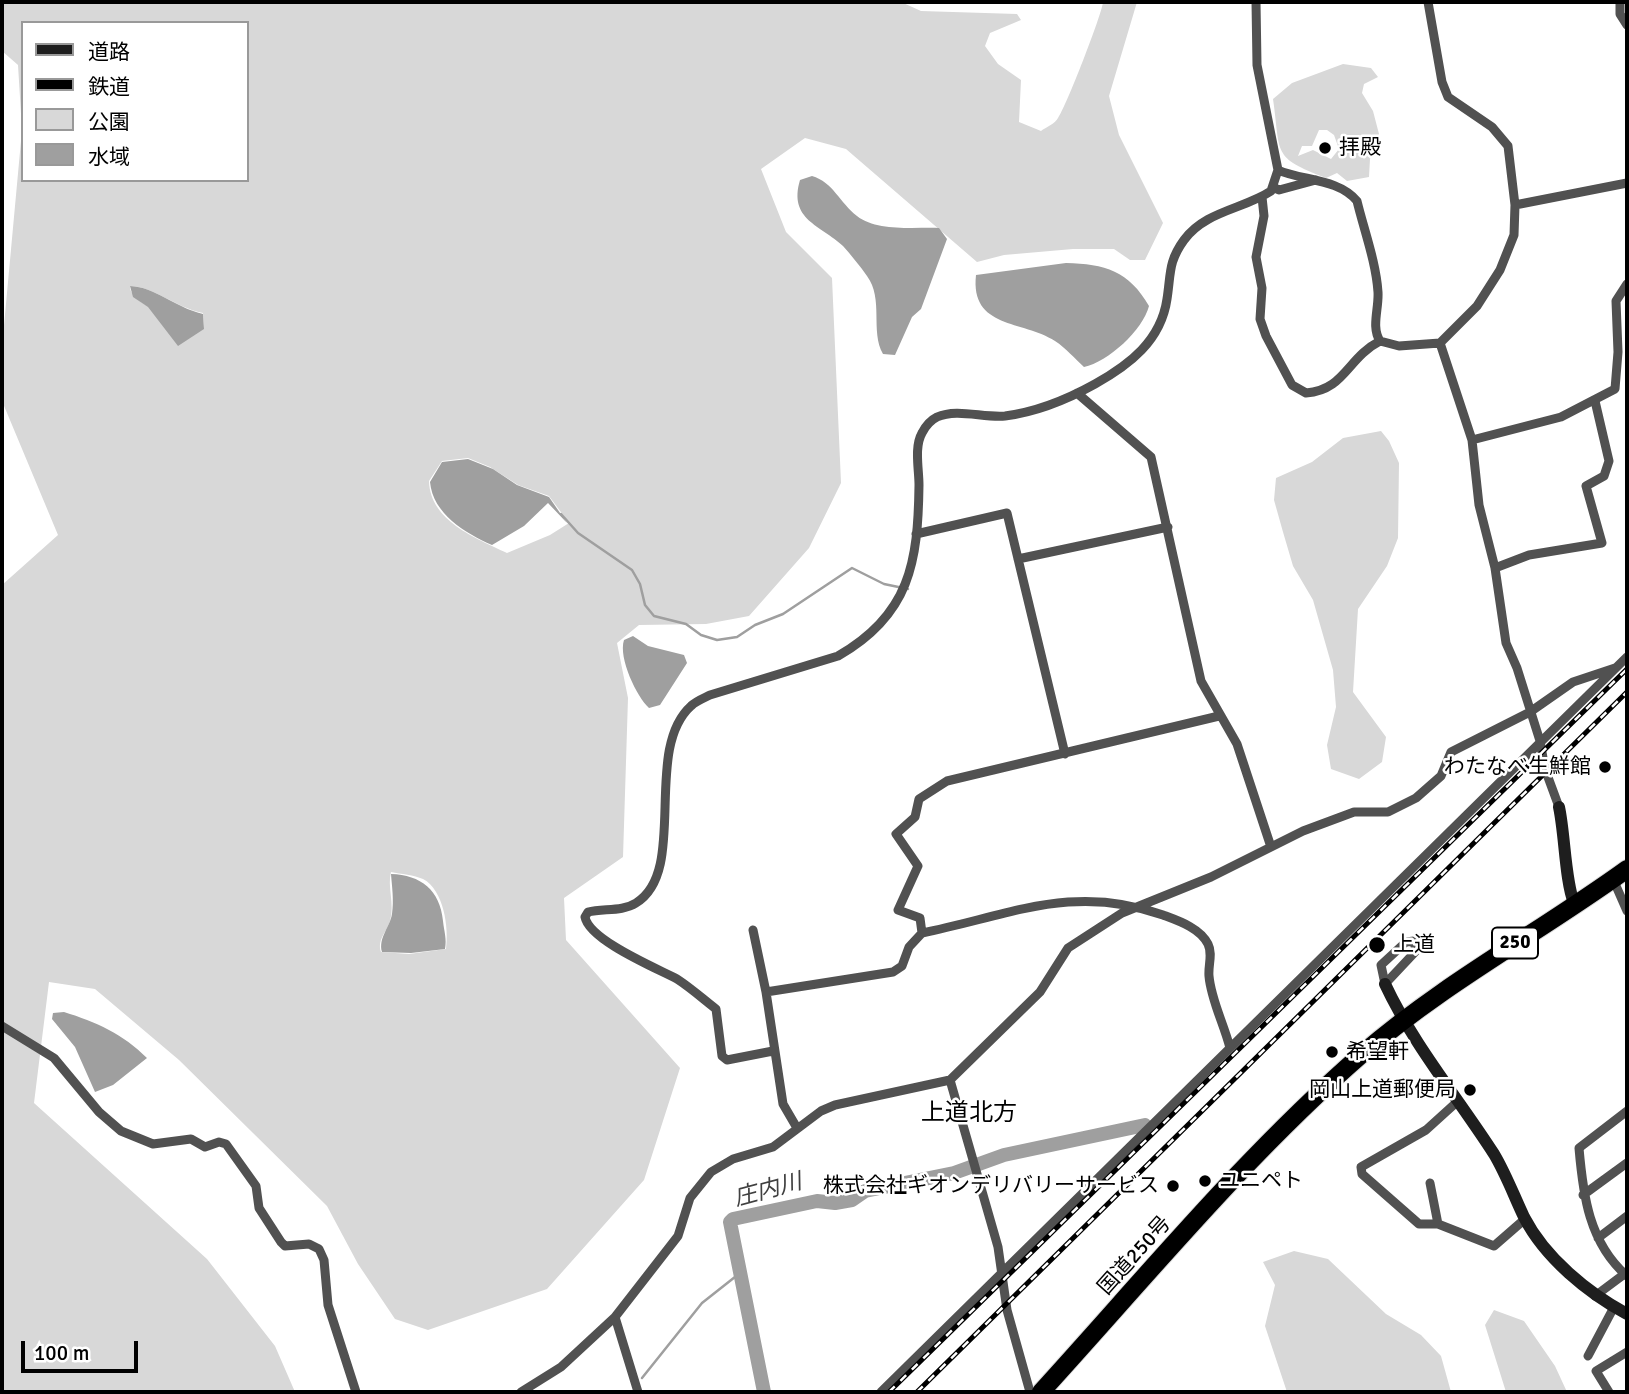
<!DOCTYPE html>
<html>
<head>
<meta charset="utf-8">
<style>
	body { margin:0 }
	#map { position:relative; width:1629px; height:1394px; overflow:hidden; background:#fff; font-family:Signika,"Noto Sans JP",sans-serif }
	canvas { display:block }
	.frame { position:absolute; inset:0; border:4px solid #000; pointer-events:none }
	.legend { position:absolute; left:21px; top:21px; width:228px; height:161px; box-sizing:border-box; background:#fff; border:2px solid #999; margin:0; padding:9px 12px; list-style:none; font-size:21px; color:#000 }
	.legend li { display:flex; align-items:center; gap:14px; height:35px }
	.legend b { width:35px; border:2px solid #999 }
	.scale { position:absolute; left:21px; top:1341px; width:117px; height:32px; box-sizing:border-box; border:4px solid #000; border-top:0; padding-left:9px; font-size:21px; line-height:24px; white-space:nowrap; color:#000; -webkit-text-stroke:5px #fff; paint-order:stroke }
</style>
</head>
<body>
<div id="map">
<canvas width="1629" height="1394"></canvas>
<div class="frame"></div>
<ul class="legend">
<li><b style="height:9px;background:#1e1e1e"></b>道路</li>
<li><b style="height:9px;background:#000"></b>鉄道</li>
<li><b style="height:19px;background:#d8d8d8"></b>公園</li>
<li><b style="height:19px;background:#9f9f9f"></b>水域</li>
</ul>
<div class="scale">100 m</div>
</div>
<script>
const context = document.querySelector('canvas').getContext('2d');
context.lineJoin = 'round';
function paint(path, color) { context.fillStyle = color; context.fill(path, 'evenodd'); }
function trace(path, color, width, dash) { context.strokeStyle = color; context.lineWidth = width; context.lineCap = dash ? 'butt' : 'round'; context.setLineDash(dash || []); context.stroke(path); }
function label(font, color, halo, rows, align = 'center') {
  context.font = font + ' Signika,"Noto Sans JP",sans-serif'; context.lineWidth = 5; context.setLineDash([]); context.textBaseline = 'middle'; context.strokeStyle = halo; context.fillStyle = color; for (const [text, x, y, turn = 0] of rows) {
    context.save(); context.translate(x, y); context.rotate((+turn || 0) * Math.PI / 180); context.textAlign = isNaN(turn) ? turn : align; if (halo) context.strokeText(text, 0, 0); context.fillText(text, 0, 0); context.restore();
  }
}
const green = new Path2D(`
	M 2,2 L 901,2 L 921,11 L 1017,14 L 1021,20 L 990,33 L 985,46 L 998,64 L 1021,80 L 1019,122 L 1041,131 C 1046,127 1055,124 1058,118 C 1066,107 1102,14 1103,2 L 1137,2 L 1109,96 L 1119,135 L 1163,223 L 1145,260 L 1130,260 L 1114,249 L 1073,249 L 1004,255 L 977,262 L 846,149 L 805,138 L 761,169 L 786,232 L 832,278 L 841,483 L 809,548 L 749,616 L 706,624 L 639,625 L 617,643 L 628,698 L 623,857 L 564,898 L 566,940 L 680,1068 L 644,1180 L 547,1289 L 428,1330 L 395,1319 L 358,1264 L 327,1206 L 179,1060 L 95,989 L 49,982 L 34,1103 L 207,1259 L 275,1346 L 295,1392 L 2,1392 L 2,585 L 58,535 L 2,401 L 2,347 L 22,130 L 18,65 L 2,51 ZM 23,23 L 247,23 L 247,180 L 23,180 ZM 130,286 C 155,287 174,307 203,313 L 204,328 C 187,322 129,306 130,286 ZM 468,458 L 490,467 L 518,485 L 549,496 L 569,523 L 550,535 L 507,553 C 476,538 430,521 429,481 L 442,461 ZM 391,872 C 401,874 414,875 423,879 C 444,890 449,928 446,949 L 409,954 L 381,952 C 377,940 386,933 390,921 C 395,904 387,887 391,872 Z
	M 1343,64 L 1371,68 L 1378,77 L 1364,84 L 1362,93 L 1373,111 L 1379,134 L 1370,159 L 1369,177 L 1347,181 L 1337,173 L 1326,178 C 1271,157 1281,154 1273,99 L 1292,83 ZM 1319,130 L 1327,130 L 1334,135 L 1339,149 L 1331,159 L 1313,150 L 1298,156 L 1302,146 L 1312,146 Z
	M 1381,431 L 1389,441 L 1399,463 L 1398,538 L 1387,566 L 1358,609 L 1353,692 L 1386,737 L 1382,762 L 1359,779 L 1331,769 L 1327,745 L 1336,707 L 1333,670 L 1313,600 L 1293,566 L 1283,532 L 1274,500 L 1276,478 L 1312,462 L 1343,438 Z
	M 1294,1251 L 1328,1259 L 1386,1314 L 1421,1335 L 1441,1356 L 1451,1392 L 1287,1392 L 1265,1326 L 1275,1285 L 1263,1262 Z
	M 1494,1310 L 1524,1321 L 1555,1366 L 1567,1392 L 1506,1392 L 1485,1325 Z`);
const water = new Path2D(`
	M 812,176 C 833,182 840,203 857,216 C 877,232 915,227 939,228 L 947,239 L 921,309 L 912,317 L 895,355 L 883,354 C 870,331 884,299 867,276 C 860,266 851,255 843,246 C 821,225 788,220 800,180 Z
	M 1066,263 C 1105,264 1129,271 1149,306 C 1143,330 1108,362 1084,367 C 1075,359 1066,348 1055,341 C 1023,320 970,329 976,275 Z
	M 130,286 C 155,287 174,307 203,314 L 204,329 L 178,346 L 148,307 L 133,297 Z
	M 468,459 L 493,469 L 517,485 L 549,497 L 567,523 L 548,503 L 524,526 L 492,545 C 465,533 433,514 430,482 L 442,462 Z
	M 633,636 L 648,646 L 684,655 L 687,663 L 660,705 L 649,708 C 637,697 618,658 624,640 Z
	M 391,874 C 421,875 440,890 443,921 C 444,931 447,939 445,949 L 411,953 L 382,952 C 378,938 390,927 392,914 C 394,900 392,887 391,874 Z
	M 64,1012 C 96,1022 123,1034 147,1058 L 113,1085 L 95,1092 L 75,1047 L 52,1019 L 53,1013 Z`);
const stream = new Path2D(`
	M 561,514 L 578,533 L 632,570 L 640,584 L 645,605 L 654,616 L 686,624 L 701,635 L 717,640 L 737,637 L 755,625 L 783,614 L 852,568 L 884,584 L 908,589
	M 642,1378 L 702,1303 L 740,1273`);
const river = new Path2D(`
	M 764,1392 L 730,1222 L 733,1219 L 817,1201 L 835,1203 L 852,1200 L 865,1191 L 954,1173 L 1004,1155 L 1145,1125`);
const street = new Path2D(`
	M 1428,2 L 1442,82 L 1448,97 L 1492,127 L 1508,146 L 1515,205 L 1514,235 L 1500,270 L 1477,306 L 1440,343
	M 1620,2 L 1620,14 L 1627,25
	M 1278,170 C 1302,181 1338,178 1357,201 C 1364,230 1376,262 1378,292 C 1379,309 1371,327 1380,341 L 1399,346 L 1440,343
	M 1273,187 L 1279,190 L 1316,180
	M 1262,197 L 1264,216 L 1256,257 L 1262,288 L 1260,319 L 1266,336 L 1292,385 L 1306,393 C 1345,390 1347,358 1380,341
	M 1515,205 L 1627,183
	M 1440,343 L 1472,440 L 1479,505 L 1495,568 L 1506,643 L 1517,668 L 1540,741 L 1545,769 L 1559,807
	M 1077,393 L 1151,457 L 1201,681 L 1237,744 L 1271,847
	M 1472,440 L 1561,417 L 1615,389 L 1618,352 L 1616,301 L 1627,284
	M 916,534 L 1007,513 L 1065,754
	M 1018,559 L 1168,527
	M 1495,568 L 1529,555 L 1602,543 L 1586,486 L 1604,476 L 1609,461 L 1595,401
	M 1613,879 L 1627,911
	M 753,930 L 766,992 L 783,1104 L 797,1128
	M 922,933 L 920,918 L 898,910 L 918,866 L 896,834 L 915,817 L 919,799 L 947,781 L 1219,716
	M 1414,941 L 1416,951 L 1385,984 L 1381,965 L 1406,942 Z
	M 766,992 L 893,972 L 902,966 L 909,947 L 922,933 C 1011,915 1073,883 1163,915 C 1179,921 1200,928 1208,944 C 1213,954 1208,965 1209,976 C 1211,1000 1224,1024 1230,1048
	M 2,1026 L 54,1058 L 99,1112 L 121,1131 L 153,1144 L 191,1139 L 205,1147 L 219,1142 L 226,1144 L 256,1186 L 259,1208 L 281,1242 L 285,1246 L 309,1244 L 319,1249 L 324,1260 L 328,1305 L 356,1392
	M 773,1051 L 727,1060 L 722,1056 L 716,1009 C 703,999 691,988 677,979 C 656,968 589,940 585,917 L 588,912 C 603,908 622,912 636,903 C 689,871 642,750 691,706 C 696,701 704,698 710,695 L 838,656 C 910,615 918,562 919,485 C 919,469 914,447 922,433 C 925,427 931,420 937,417 C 957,408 983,418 1005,416 C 1036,412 1068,399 1095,384 C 1129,365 1161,341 1167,299 C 1171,274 1168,262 1184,240 C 1205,211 1244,209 1271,191 L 1278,170 L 1257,65 L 1256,2
	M 950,1080 L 998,1247 L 1007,1310 L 1030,1392
	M 1458,1101 L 1426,1130 L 1361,1167 L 1362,1174 L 1419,1224 L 1438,1224 L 1494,1246 L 1525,1219
	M 1627,1111 L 1579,1148 C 1583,1195 1589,1243 1627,1276
	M 1430,1183 L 1438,1224
	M 1583,1195 L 1627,1163
	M 1598,1238 L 1627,1216
	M 1595,1296 L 1627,1272
	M 615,1317 L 638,1392
	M 1588,1356 L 1614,1307
	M 521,1392 L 561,1367 L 615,1317 L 678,1236 L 690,1198 L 711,1172 L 733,1159 L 773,1147 L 821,1111 L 835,1105 L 950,1080 L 1040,992 L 1068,948 L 1122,913 L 1211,877 L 1303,831 L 1354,812 L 1388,812 L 1416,798 L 1441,776 L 1451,752 L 1530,712 L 1573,682 L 1615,668
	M 881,1392 L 1627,657
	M 1609,1392 L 1596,1371 L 1627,1352`);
const secondary = new Path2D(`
	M 1559,807 C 1565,835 1565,880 1574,903
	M 1385,984 C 1413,1044 1458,1098 1494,1154 C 1506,1174 1514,1196 1524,1217 C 1545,1258 1588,1293 1627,1314`);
const highway = new Path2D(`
	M 1041,1392 C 1145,1278 1245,1156 1362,1054 C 1444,983 1540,932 1627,869`);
const rail = new Path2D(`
	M 889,1392 L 1627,669
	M 917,1392 L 1627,692`);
const markers = [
	[1325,148,7,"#000"],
	[1605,767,7,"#000"],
	[1377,945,9,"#000"],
	[1332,1052,7,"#000"],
	[1470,1090,7,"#000"],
	[1205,1181,7,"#000"],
	[1173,1186,7,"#000"]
];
const shields = [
	[1515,943,46]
];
const shieldNames = [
	["250",1515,943]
];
const poiNames = [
	["拝殿",1339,148],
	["わたなべ生鮮館",1591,767,"right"],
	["上道",1393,945],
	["希望軒",1346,1052],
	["岡山上道郵便局",1456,1090,"right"],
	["ユニペト",1219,1181],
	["株式会社ギオンデリバリーサービス",1159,1186,"right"]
];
const streetNames = [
	["国道250号",1135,1256,-48]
];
const waterNames = [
	["庄内川",768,1191,-15]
];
const quarterNames = [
	["上道北方",969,1114]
];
paint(green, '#d8d8d8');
paint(water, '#9f9f9f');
trace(stream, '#9f9f9f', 2.5);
trace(river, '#9f9f9f', 14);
trace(highway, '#dbdbdb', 20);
trace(street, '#515151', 9);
trace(secondary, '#1e1e1e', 12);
trace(highway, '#000', 18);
trace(rail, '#000', 5);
trace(rail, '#fff', 2.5, [8]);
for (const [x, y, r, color] of markers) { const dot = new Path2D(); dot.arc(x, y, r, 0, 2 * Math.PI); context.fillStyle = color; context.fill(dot); trace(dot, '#fff', 2.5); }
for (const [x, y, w] of shields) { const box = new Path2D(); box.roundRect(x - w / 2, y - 15.5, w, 31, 5); context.fillStyle = '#fff'; context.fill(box); trace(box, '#000', 2); }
label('bold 19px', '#000', null, shieldNames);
label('21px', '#000', '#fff', poiNames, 'left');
label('21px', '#000', '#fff', streetNames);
label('italic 23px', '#404040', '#fff', waterNames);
label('24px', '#000', '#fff', quarterNames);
</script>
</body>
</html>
